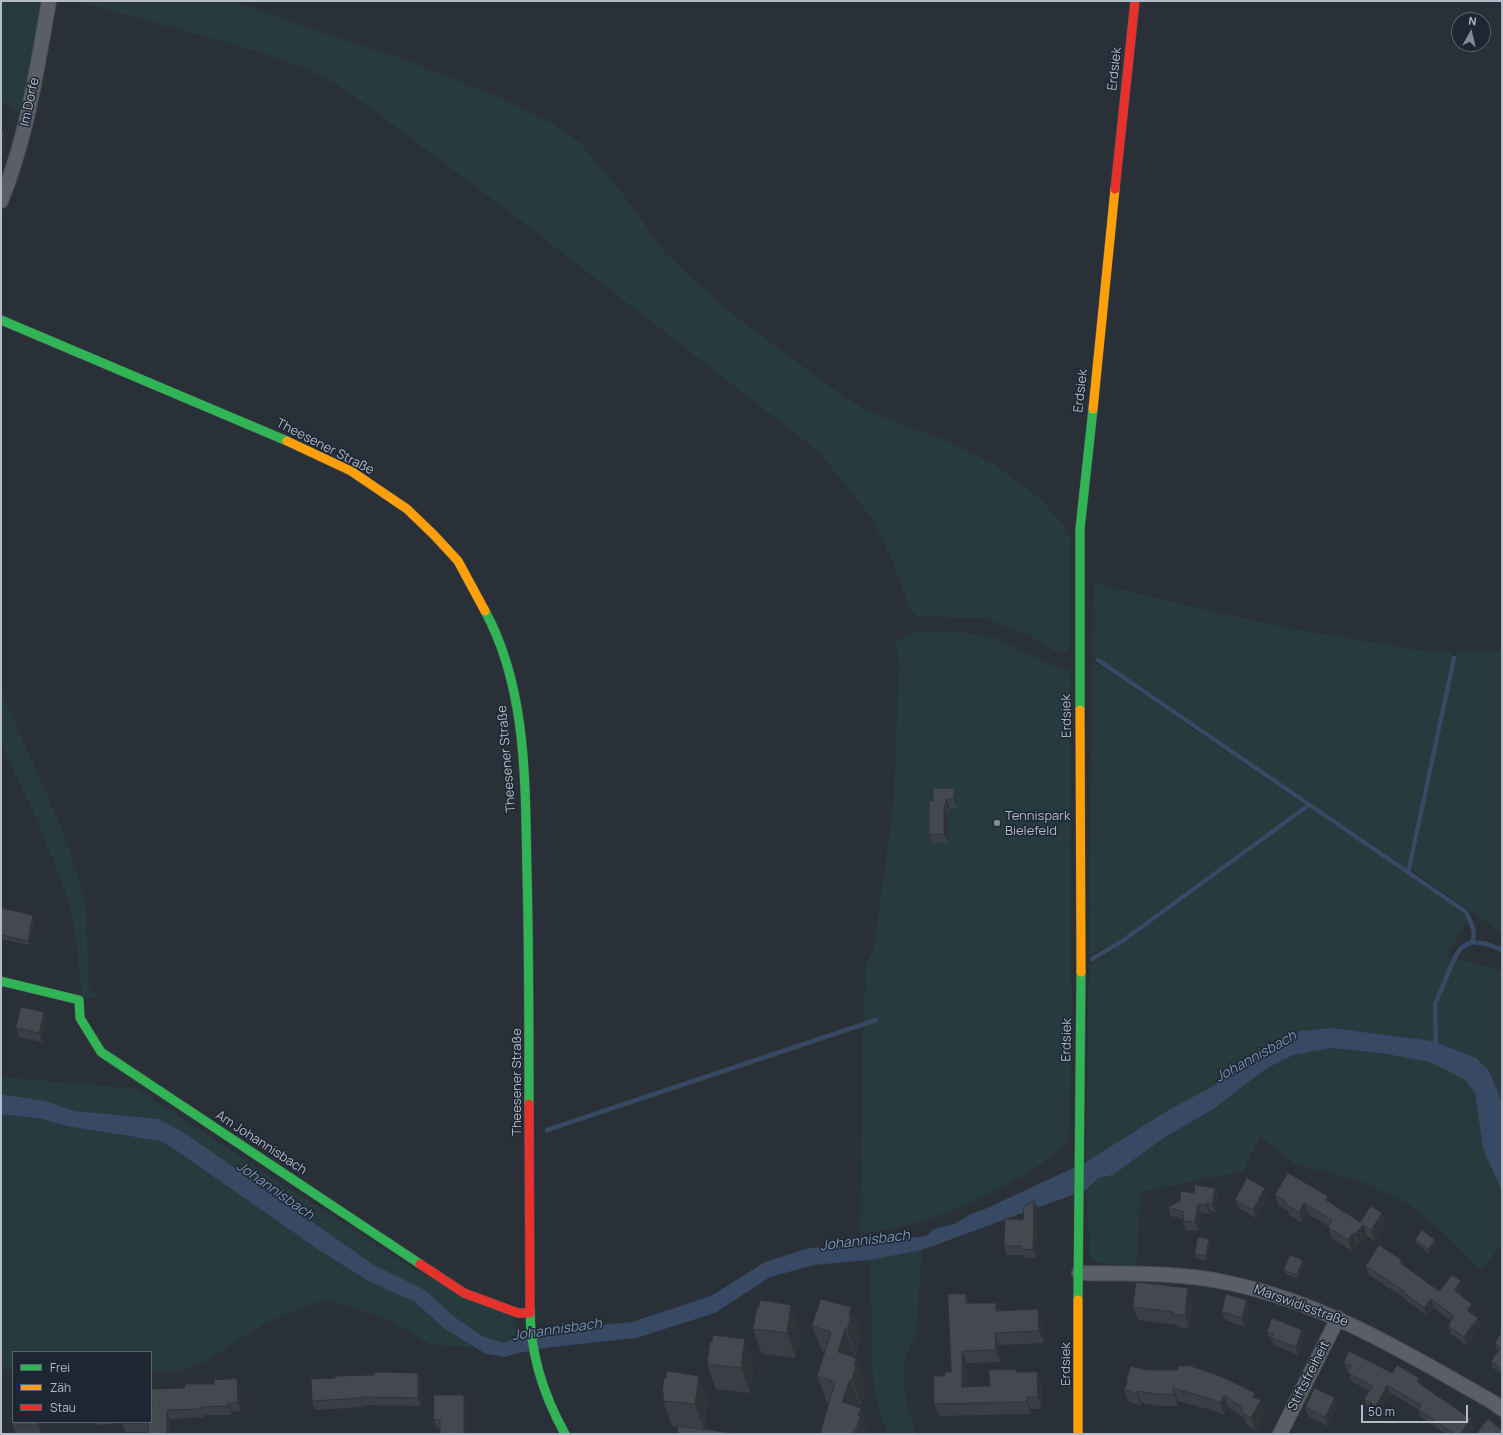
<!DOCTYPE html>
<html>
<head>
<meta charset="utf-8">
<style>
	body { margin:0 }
	#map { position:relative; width:1503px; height:1435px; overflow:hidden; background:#2a3038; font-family:Manrope,sans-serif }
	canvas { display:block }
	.frame { position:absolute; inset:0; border:2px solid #b4bcc9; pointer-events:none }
	.legend { position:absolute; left:12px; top:1351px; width:140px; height:72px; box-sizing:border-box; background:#1d2633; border:1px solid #59626f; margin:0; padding:5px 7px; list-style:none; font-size:12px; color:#b4bcc9 }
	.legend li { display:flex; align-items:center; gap:8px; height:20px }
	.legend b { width:20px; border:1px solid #59626f }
	.north { position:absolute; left:1451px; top:12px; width:40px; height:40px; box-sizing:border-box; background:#1d2633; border:1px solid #59626f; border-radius:50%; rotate:8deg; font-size:11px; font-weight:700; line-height:16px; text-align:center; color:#b4bcc9 }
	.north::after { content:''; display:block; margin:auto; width:14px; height:18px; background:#848b96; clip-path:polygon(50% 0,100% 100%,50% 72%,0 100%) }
	.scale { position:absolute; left:1361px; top:1405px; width:107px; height:18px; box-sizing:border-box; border:2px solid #b4bcc9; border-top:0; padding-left:5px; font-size:12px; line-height:14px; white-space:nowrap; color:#b4bcc9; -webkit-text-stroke:3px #1d2633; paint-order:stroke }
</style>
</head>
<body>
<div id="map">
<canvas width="1503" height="1435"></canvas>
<div class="frame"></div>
<ul class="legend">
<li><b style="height:5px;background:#30b455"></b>Frei</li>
<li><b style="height:5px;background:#ff9f0a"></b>Zäh</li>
<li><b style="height:5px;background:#e5322d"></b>Stau</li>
</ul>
<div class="north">N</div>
<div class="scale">50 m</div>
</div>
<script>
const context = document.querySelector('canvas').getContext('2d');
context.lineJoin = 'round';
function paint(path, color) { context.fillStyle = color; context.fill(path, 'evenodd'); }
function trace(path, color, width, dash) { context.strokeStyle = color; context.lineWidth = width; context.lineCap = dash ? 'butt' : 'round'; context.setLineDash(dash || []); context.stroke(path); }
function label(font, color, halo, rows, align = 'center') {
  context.font = font + ' Manrope,sans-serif'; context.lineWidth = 3; context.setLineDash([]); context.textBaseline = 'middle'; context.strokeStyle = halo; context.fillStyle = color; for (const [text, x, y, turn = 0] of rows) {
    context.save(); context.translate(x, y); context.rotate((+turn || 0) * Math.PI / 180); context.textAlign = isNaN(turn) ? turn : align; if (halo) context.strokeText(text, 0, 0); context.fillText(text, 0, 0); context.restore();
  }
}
const green = new Path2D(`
	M 1,1 L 33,1 L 41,4 L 31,70 L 22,113 L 1,101 Z
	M 77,1 L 234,1 L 317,31 L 403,59 L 501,98 L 551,123 L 580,143 L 620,190 L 666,254 L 731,313 L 840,394 L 868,411 L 957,445 L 995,465 L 1038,497 L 1065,526 L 1071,539 L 1071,648 L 1064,653 L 1055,651 L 1029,636 L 988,619 L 918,616 L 910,610 L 892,559 L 873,520 L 819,452 L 515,216 L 362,102 L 332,81 L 303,67 L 256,51 Z
	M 1093,583 C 1179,603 1264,625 1351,639 C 1385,644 1419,652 1453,652 L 1406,868 L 1092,655 Z
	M 915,632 L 961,632 L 994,638 L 1051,665 L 1070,671 L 1071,979 L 1072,987 L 1069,1139 C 1057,1163 960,1210 932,1218 C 909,1226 885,1230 860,1234 L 863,1026 L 866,964 L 874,949 L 894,799 L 899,664 L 896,641 Z
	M 1502,651 L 1502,933 L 1411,870 L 1457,652 Z
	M 1092,660 L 1305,805 L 1119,941 L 1089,955 Z
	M 1,691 L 65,836 L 84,894 L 87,926 L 88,982 L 93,992 L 100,999 L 82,998 L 76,938 L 68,900 L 43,834 L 1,742 Z
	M 1310,807 L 1461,910 L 1468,920 L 1446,956 L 1502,971 L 1502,1102 L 1489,1071 L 1476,1058 L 1433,1041 L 1331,1028 L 1301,1031 L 1258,1053 L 1213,1086 L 1167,1111 L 1086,1162 L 1089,965 L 1123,944 Z
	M 1332,1048 L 1380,1053 L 1430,1062 L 1465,1080 L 1475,1093 L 1483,1149 L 1502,1191 L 1502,1243 L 1482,1271 L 1444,1234 L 1407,1203 L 1357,1180 L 1294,1164 L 1260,1137 L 1243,1171 L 1141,1192 L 1136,1268 L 1097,1262 L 1090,1255 L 1086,1190 L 1098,1178 L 1113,1175 L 1165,1137 L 1212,1110 L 1267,1068 L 1293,1055 Z
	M 1,1077 L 137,1089 L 417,1271 L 514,1315 L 518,1336 L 504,1343 L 482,1336 L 456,1318 L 425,1290 L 374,1265 L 264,1188 L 159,1119 L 75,1111 L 45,1101 L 1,1094 Z
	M 1,1114 L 42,1119 L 67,1126 L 160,1141 L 174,1149 L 316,1248 L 368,1281 L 415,1302 L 445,1329 L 476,1348 L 430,1344 L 387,1319 L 325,1299 L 266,1323 L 209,1359 L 181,1371 L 151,1371 L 151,1352 L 13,1352 L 13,1369 L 1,1368 Z
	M 922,1250 L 916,1333 L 903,1364 L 905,1391 L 908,1410 L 916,1434 L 887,1434 L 880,1414 L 873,1381 L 870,1260 Z`);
const water = new Path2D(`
	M 1331,1028 L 1433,1041 L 1476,1058 L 1489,1071 L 1502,1102 L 1502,1191 L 1483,1149 L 1475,1093 L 1465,1080 L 1430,1062 L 1380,1053 L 1332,1048 L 1293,1055 L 1267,1068 L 1212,1110 L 1165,1137 L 1113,1175 L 1098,1178 L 1086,1190 L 1067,1197 L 1014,1216 L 922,1250 L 870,1260 L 814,1265 L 770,1277 L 715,1313 L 636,1338 L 552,1347 L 518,1353 L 505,1357 L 486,1354 L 445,1329 L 415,1302 L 368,1281 L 316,1248 L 174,1149 L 160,1141 L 67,1126 L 42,1119 L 1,1114 L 1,1094 L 45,1101 L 75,1111 L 159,1119 L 186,1134 L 374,1265 L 425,1290 L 456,1318 L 482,1336 L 504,1343 L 518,1336 L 589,1326 L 632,1322 L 711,1296 L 765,1262 L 809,1248 L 860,1245 L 926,1236 L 934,1229 L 954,1224 L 971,1214 L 985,1209 L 1086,1162 L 1167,1111 L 1213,1086 L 1258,1053 L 1301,1031 Z`);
const stream = new Path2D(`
	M 1098,660 L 1466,912 C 1470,922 1477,931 1472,942
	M 1408,873 L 1454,658
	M 1092,959 L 1121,942 L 1309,805
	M 1436,1047 L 1435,1004 L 1456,955 L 1462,947 L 1472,942 L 1487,944 L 1502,950
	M 547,1130 L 876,1020`);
const street = new Path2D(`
	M 1,201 C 27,137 37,69 49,1
	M 1079,1273 C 1127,1274 1177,1272 1224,1282 C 1322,1301 1409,1354 1494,1403 L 1502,1409
	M 1280,1434 L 1338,1318`);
const fast = new Path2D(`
	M 1,320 L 287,441
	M 485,611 C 528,690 525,786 527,874 C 529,950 529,1027 529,1104
	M 1080,710 L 1080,529 L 1093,409
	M 1,981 L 79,1000 L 80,1018 L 101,1052 L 420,1264
	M 1078,1300 L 1081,972
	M 530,1309 C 530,1352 544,1396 565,1434`);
const slow = new Path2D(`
	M 1093,409 L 1115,189
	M 287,441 L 351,471 L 407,509 L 434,535 L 458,561 L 485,611
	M 1080,710 L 1081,972
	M 1078,1300 L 1078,1434`);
const jam = new Path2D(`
	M 1115,189 L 1135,1
	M 529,1104 L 530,1309
	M 420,1264 L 464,1293 L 518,1313 L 530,1313`);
const wall = new Path2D(`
	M 954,788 L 957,797 L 957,808 L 950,808 L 950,813 L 947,813 L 948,843 L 933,843 L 929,835 L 933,801 Z
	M 1,908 L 35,920 L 29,945 L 1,939 Z
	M 47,1021 L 42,1042 L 19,1037 L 16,1028 Z
	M 1215,1188 L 1218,1197 L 1216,1212 L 1210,1211 L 1209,1214 L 1201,1213 L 1199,1231 L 1186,1230 L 1183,1221 L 1183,1219 L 1171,1216 L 1168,1207 L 1194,1193 Z
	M 1265,1188 L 1268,1196 L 1256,1218 L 1239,1208 L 1235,1200 Z
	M 1275,1195 L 1328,1196 L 1331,1204 L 1360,1222 L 1382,1213 L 1386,1224 L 1375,1241 L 1367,1236 L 1359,1244 L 1357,1244 L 1352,1251 L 1332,1238 L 1328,1227 L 1328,1226 L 1308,1214 L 1303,1223 L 1289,1215 L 1288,1211 L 1279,1206 Z
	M 1034,1201 L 1038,1209 L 1036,1258 L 1025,1258 L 1024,1255 L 1007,1255 L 1004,1246 L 1023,1220 Z
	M 1415,1240 L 1435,1240 L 1436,1244 L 1429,1253 L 1417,1244 Z
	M 1210,1243 L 1207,1260 L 1197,1259 L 1195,1254 Z
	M 1402,1260 L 1405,1266 L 1439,1291 L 1464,1290 L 1460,1295 L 1475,1312 L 1473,1315 L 1481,1326 L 1467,1346 L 1451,1334 L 1448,1326 L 1451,1321 L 1434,1308 L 1427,1316 L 1407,1301 L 1406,1299 L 1369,1275 L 1366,1266 Z
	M 1304,1264 L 1298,1279 L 1286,1274 L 1284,1270 Z
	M 1193,1301 L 1189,1329 L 1177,1327 L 1176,1325 L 1138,1320 L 1133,1307 Z
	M 969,1303 L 996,1303 L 999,1311 L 1038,1309 L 1043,1321 L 1044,1343 L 999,1345 L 1000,1362 L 967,1363 L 967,1387 L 990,1386 L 1016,1369 L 1017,1372 L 1037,1372 L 1042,1384 L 1042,1409 L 1031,1409 L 1031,1414 L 939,1416 L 934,1404 L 945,1376 L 951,1372 Z
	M 851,1307 L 861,1332 L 859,1337 L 860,1340 L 856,1355 L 854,1354 L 853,1356 L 856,1358 L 866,1383 L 864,1388 L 865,1390 L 861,1405 L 859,1404 L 858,1407 L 870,1433 L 869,1434 L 820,1434 L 829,1402 L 827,1402 L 817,1376 L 825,1352 L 822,1351 L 812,1326 Z
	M 1250,1308 L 1245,1327 L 1225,1320 L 1222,1312 Z
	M 753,1329 L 800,1330 L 796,1358 L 762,1354 Z
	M 1302,1330 L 1305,1338 L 1298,1355 L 1274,1345 L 1272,1341 L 1270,1340 L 1267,1332 Z
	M 1502,1334 L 1502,1374 L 1493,1368 L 1491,1361 L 1498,1351 L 1497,1350 L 1495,1343 Z
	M 1344,1363 L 1392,1373 L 1422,1386 L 1471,1419 L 1474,1427 L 1469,1434 L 1446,1434 L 1421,1417 L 1418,1409 L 1390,1393 L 1379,1415 L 1367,1407 L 1364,1399 L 1370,1391 L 1351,1381 L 1349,1372 L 1347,1371 Z
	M 707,1364 L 754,1365 L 750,1393 L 716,1389 Z
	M 1194,1368 L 1257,1398 L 1265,1412 L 1256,1431 L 1247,1425 L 1244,1418 L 1228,1407 L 1224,1415 L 1218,1412 L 1178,1401 L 1178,1406 L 1161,1406 L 1142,1403 L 1141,1406 L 1129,1402 L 1124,1390 L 1127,1384 L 1126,1381 L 1147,1370 L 1178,1370 Z
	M 666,1378 L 708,1401 L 704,1429 L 677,1433 L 678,1427 L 672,1426 L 663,1401 L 663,1397 L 662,1393 Z
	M 237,1379 L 240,1388 L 241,1411 L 231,1412 L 231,1415 L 204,1415 L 204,1417 L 170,1419 L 170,1434 L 148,1434 L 148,1432 L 125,1432 L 122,1423 L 152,1410 L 185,1388 L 214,1384 Z
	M 421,1381 L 421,1406 L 363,1405 L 363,1407 L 315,1410 L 312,1401 Z
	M 464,1395 L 467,1403 L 440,1428 L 437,1428 L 434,1420 Z
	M 1338,1406 L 1328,1426 L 1308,1416 L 1305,1407 Z
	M 41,1422 L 41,1433 L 16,1434 L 13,1425 Z
	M 94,1422 L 114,1422 L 114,1424 L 95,1425 Z`);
const shadedWall = new Path2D(`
	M 4,133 L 7,142 L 1,156 L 1,141 Z
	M 954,788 L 957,797 L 957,808 L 954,799 Z
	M 946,799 L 950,808 L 950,813 L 946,805 Z
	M 944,805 L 947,813 L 948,843 L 944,834 Z
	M 33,915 L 35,920 L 29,945 L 28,941 Z
	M 44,1012 L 47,1021 L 42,1042 L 39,1033 Z
	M 1215,1188 L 1218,1197 L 1216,1212 L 1212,1204 Z
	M 1265,1188 L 1268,1196 L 1256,1218 L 1253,1210 Z
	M 1328,1196 L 1332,1207 L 1326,1200 Z
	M 1034,1201 L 1038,1209 L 1036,1258 L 1033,1250 Z
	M 1207,1202 L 1210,1211 L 1209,1214 L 1206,1205 Z
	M 1304,1203 L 1308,1214 L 1303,1223 L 1299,1212 Z
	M 1198,1204 L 1201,1213 L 1199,1231 L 1195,1222 Z
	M 1382,1213 L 1386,1224 L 1375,1241 L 1371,1230 Z
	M 1363,1225 L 1367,1236 L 1359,1244 L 1355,1234 Z
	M 1353,1233 L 1357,1244 L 1352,1251 L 1348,1240 Z
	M 1209,1239 L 1210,1243 L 1207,1260 L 1206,1256 Z
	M 1435,1240 L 1436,1244 L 1429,1253 L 1428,1249 Z
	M 1303,1260 L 1304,1264 L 1298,1279 L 1297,1275 Z
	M 1402,1260 L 1405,1268 L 1400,1263 Z
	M 1461,1281 L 1464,1290 L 1457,1299 L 1454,1290 Z
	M 1188,1288 L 1193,1301 L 1189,1329 L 1185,1316 Z
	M 966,1294 L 970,1306 L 966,1303 Z
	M 1431,1299 L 1434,1308 L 1427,1316 L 1424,1308 Z
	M 1247,1300 L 1250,1308 L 1245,1327 L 1242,1318 Z
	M 996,1303 L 1000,1315 L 996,1311 Z
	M 1472,1304 L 1475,1312 L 1470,1319 L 1467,1310 Z
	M 791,1305 L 800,1330 L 796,1358 L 787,1333 Z
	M 851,1307 L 861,1332 L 859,1337 L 860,1340 L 856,1355 L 847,1330 L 849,1315 Z
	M 1038,1309 L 1043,1321 L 1044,1343 L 1039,1331 Z
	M 1478,1318 L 1481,1326 L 1467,1346 L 1464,1337 Z
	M 845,1329 L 854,1354 L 847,1377 L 838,1352 Z
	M 1302,1330 L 1305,1338 L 1298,1355 L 1296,1347 Z
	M 995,1333 L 999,1345 L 1000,1362 L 996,1350 Z
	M 745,1339 L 754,1365 L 750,1393 L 741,1368 Z
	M 962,1351 L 967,1363 L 967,1399 L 962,1387 Z
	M 856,1358 L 866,1383 L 864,1388 L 865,1390 L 861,1405 L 852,1380 L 854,1365 Z
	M 1037,1372 L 1042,1384 L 1042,1409 L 1038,1397 Z
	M 418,1373 L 421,1381 L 421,1406 L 418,1398 Z
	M 699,1376 L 708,1401 L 704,1430 L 695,1404 Z
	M 1419,1378 L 1422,1386 L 1417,1382 Z
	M 237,1379 L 240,1388 L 241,1411 L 238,1403 Z
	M 850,1379 L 859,1404 L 852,1428 L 842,1402 Z
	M 1387,1385 L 1390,1393 L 1379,1415 L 1376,1406 Z
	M 1173,1388 L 1178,1401 L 1178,1406 L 1174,1394 Z
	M 1137,1391 L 1142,1403 L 1141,1406 L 1137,1394 Z
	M 1255,1393 L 1259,1404 L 1261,1400 L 1265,1412 L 1256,1431 L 1251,1418 L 1253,1397 Z
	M 464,1395 L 467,1403 L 467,1434 L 464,1434 Z
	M 1224,1395 L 1228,1407 L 1224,1415 L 1220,1403 Z
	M 360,1397 L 363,1405 L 363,1407 L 360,1398 Z
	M 1026,1397 L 1031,1409 L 1031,1414 L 1027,1402 Z
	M 1335,1398 L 1338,1406 L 1328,1426 L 1325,1417 Z
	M 228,1403 L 231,1412 L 231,1415 L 228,1406 Z
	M 201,1407 L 204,1415 L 204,1417 L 201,1409 Z
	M 861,1408 L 870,1433 L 869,1434 L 857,1434 L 856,1430 L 858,1415 Z
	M 167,1410 L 170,1419 L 170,1434 L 167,1434 Z
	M 1471,1419 L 1474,1427 L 1469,1434 L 1460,1434 Z
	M 38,1422 L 41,1422 L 41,1433 L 38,1425 Z
	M 854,1429 L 856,1434 L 853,1434 Z`);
const building = new Path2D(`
	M 1,132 L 4,133 L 1,141 Z
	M 933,788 L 954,788 L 954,799 L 946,799 L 946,805 L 944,805 L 944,834 L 929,835 L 929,801 L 933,801 Z
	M 1,908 L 33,915 L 28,941 L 1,935 Z
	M 21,1007 L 44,1012 L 39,1033 L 16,1028 Z
	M 1288,1173 L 1328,1196 L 1326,1200 L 1360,1222 L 1371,1206 L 1382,1213 L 1371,1230 L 1363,1225 L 1355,1234 L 1353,1233 L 1348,1240 L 1328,1227 L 1332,1220 L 1304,1203 L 1299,1212 L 1285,1204 L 1286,1202 L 1275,1195 Z
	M 1247,1178 L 1265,1188 L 1253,1210 L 1235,1200 Z
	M 1195,1185 L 1215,1188 L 1212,1204 L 1207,1202 L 1206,1205 L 1198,1204 L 1195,1222 L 1183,1221 L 1184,1212 L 1168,1207 L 1180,1201 L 1181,1191 L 1194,1193 Z
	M 1034,1201 L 1033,1250 L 1022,1249 L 1022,1246 L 1004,1246 L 1005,1219 L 1023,1220 L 1024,1206 Z
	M 1422,1230 L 1435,1240 L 1428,1249 L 1415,1240 Z
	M 1198,1237 L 1209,1239 L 1206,1256 L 1195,1254 Z
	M 1379,1245 L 1402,1260 L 1400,1263 L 1439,1291 L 1452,1275 L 1461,1281 L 1454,1290 L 1472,1304 L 1467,1310 L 1478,1318 L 1464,1337 L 1448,1326 L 1454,1316 L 1431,1299 L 1424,1308 L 1404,1293 L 1405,1292 L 1366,1266 Z
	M 1290,1255 L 1303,1260 L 1297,1275 L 1284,1270 Z
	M 1136,1282 L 1188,1288 L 1185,1316 L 1172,1314 L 1173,1312 L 1133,1307 Z
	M 948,1294 L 966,1294 L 966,1303 L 996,1303 L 996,1311 L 1038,1309 L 1039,1331 L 995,1333 L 996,1350 L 962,1351 L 962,1387 L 990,1386 L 989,1370 L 1016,1369 L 1016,1372 L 1037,1372 L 1038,1397 L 1026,1397 L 1027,1402 L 934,1404 L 934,1376 L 945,1376 L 945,1372 L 951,1372 Z
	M 1226,1294 L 1247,1300 L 1242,1318 L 1222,1312 Z
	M 821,1299 L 851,1307 L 849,1315 L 851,1315 L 847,1330 L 845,1329 L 838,1352 L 856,1358 L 854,1365 L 856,1365 L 852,1380 L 850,1379 L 842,1402 L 861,1408 L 858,1415 L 860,1416 L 856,1430 L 854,1429 L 853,1434 L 820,1434 L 835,1382 L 817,1376 L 831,1332 L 812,1326 Z
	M 760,1300 L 791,1305 L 787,1333 L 753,1329 L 757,1307 L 759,1307 Z
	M 1272,1318 L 1302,1330 L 1296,1347 L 1271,1338 L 1273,1334 L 1267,1332 Z
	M 1501,1334 L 1502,1334 L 1502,1369 L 1491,1361 L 1501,1348 L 1495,1343 Z
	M 713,1335 L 745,1339 L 741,1368 L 707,1364 L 710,1342 L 712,1342 Z
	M 1349,1351 L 1392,1373 L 1397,1365 L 1419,1378 L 1417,1382 L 1471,1419 L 1460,1434 L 1455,1434 L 1418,1409 L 1421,1405 L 1387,1385 L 1376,1406 L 1364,1399 L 1373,1386 L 1348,1373 L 1351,1366 L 1344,1363 Z
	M 1131,1366 L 1147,1370 L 1178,1370 L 1178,1366 L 1193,1366 L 1193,1367 L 1220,1376 L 1243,1387 L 1255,1393 L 1253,1397 L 1261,1400 L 1251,1418 L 1242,1413 L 1242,1408 L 1224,1395 L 1220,1403 L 1214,1400 L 1173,1388 L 1174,1394 L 1157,1394 L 1137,1391 L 1137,1394 L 1124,1390 L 1128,1381 L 1126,1381 Z
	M 667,1371 L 699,1376 L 695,1404 L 663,1401 L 664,1393 L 662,1393 L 664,1378 L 666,1378 Z
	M 374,1372 L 418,1373 L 418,1398 L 360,1397 L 360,1398 L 312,1401 L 311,1379 L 335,1378 L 335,1376 L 374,1375 Z
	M 237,1379 L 238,1403 L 228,1403 L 228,1406 L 201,1407 L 201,1409 L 167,1410 L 167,1434 L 148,1434 L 148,1423 L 122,1423 L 122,1422 L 151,1422 L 151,1410 L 152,1410 L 151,1389 L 185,1388 L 185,1384 L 214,1384 L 214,1380 Z
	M 1315,1388 L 1335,1398 L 1325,1417 L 1305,1407 Z
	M 434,1395 L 464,1395 L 464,1434 L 440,1434 L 440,1420 L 434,1420 Z
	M 12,1410 L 13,1410 L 13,1422 L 38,1422 L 38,1425 L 13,1425 Z
	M 1488,1419 L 1502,1430 L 1502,1434 L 1478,1434 L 1477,1433 Z
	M 678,1426 L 740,1434 L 675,1434 L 675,1432 L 677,1433 Z`);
const markers = [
	[997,823,4,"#848b96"]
];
const streetNames = [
	["Erdsiek",1115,69,-84],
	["Im Dorfe",30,102,-78],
	["Erdsiek",1081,391,-84],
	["Theesener Straße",325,447,27],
	["Erdsiek",1067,716,-91],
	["Theesener Straße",507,759,-95],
	["Erdsiek",1067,1040,-89],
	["Theesener Straße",517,1082,-90],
	["Am Johannisbach",261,1143,33],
	["Marswidisstraße",1301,1306,20],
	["Erdsiek",1066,1364,-90],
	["Stiftsfreiheit",1309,1376,-63]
];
const poiNames = [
	["Tennispark",1005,816],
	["Bielefeld",1005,831]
];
const waterNames = [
	["Johannisbach",1256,1057,-29],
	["Johannisbach",275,1191,35],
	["Johannisbach",865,1241,-7],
	["Johannisbach",557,1330,-8]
];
paint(green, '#273a3e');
paint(water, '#384963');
trace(stream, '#384963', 4.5);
trace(street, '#484c53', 16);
trace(fast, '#484c53', 10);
trace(slow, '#484c53', 10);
trace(jam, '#484c53', 10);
trace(street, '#5a5e66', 14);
trace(fast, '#30b455', 9);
trace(slow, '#ff9f0a', 9);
trace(jam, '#e5322d', 9);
paint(wall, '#3a3f45');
paint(shadedWall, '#303338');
paint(building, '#444950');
trace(building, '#303338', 1);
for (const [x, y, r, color] of markers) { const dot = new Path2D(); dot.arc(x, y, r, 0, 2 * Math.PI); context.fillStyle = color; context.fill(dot); trace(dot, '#1d2633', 1.5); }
label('13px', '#b4bcc9', '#1d2633', streetNames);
label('13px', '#b4bcc9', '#1d2633', poiNames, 'left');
label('italic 14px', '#7c92b1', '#1d2633', waterNames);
</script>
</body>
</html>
